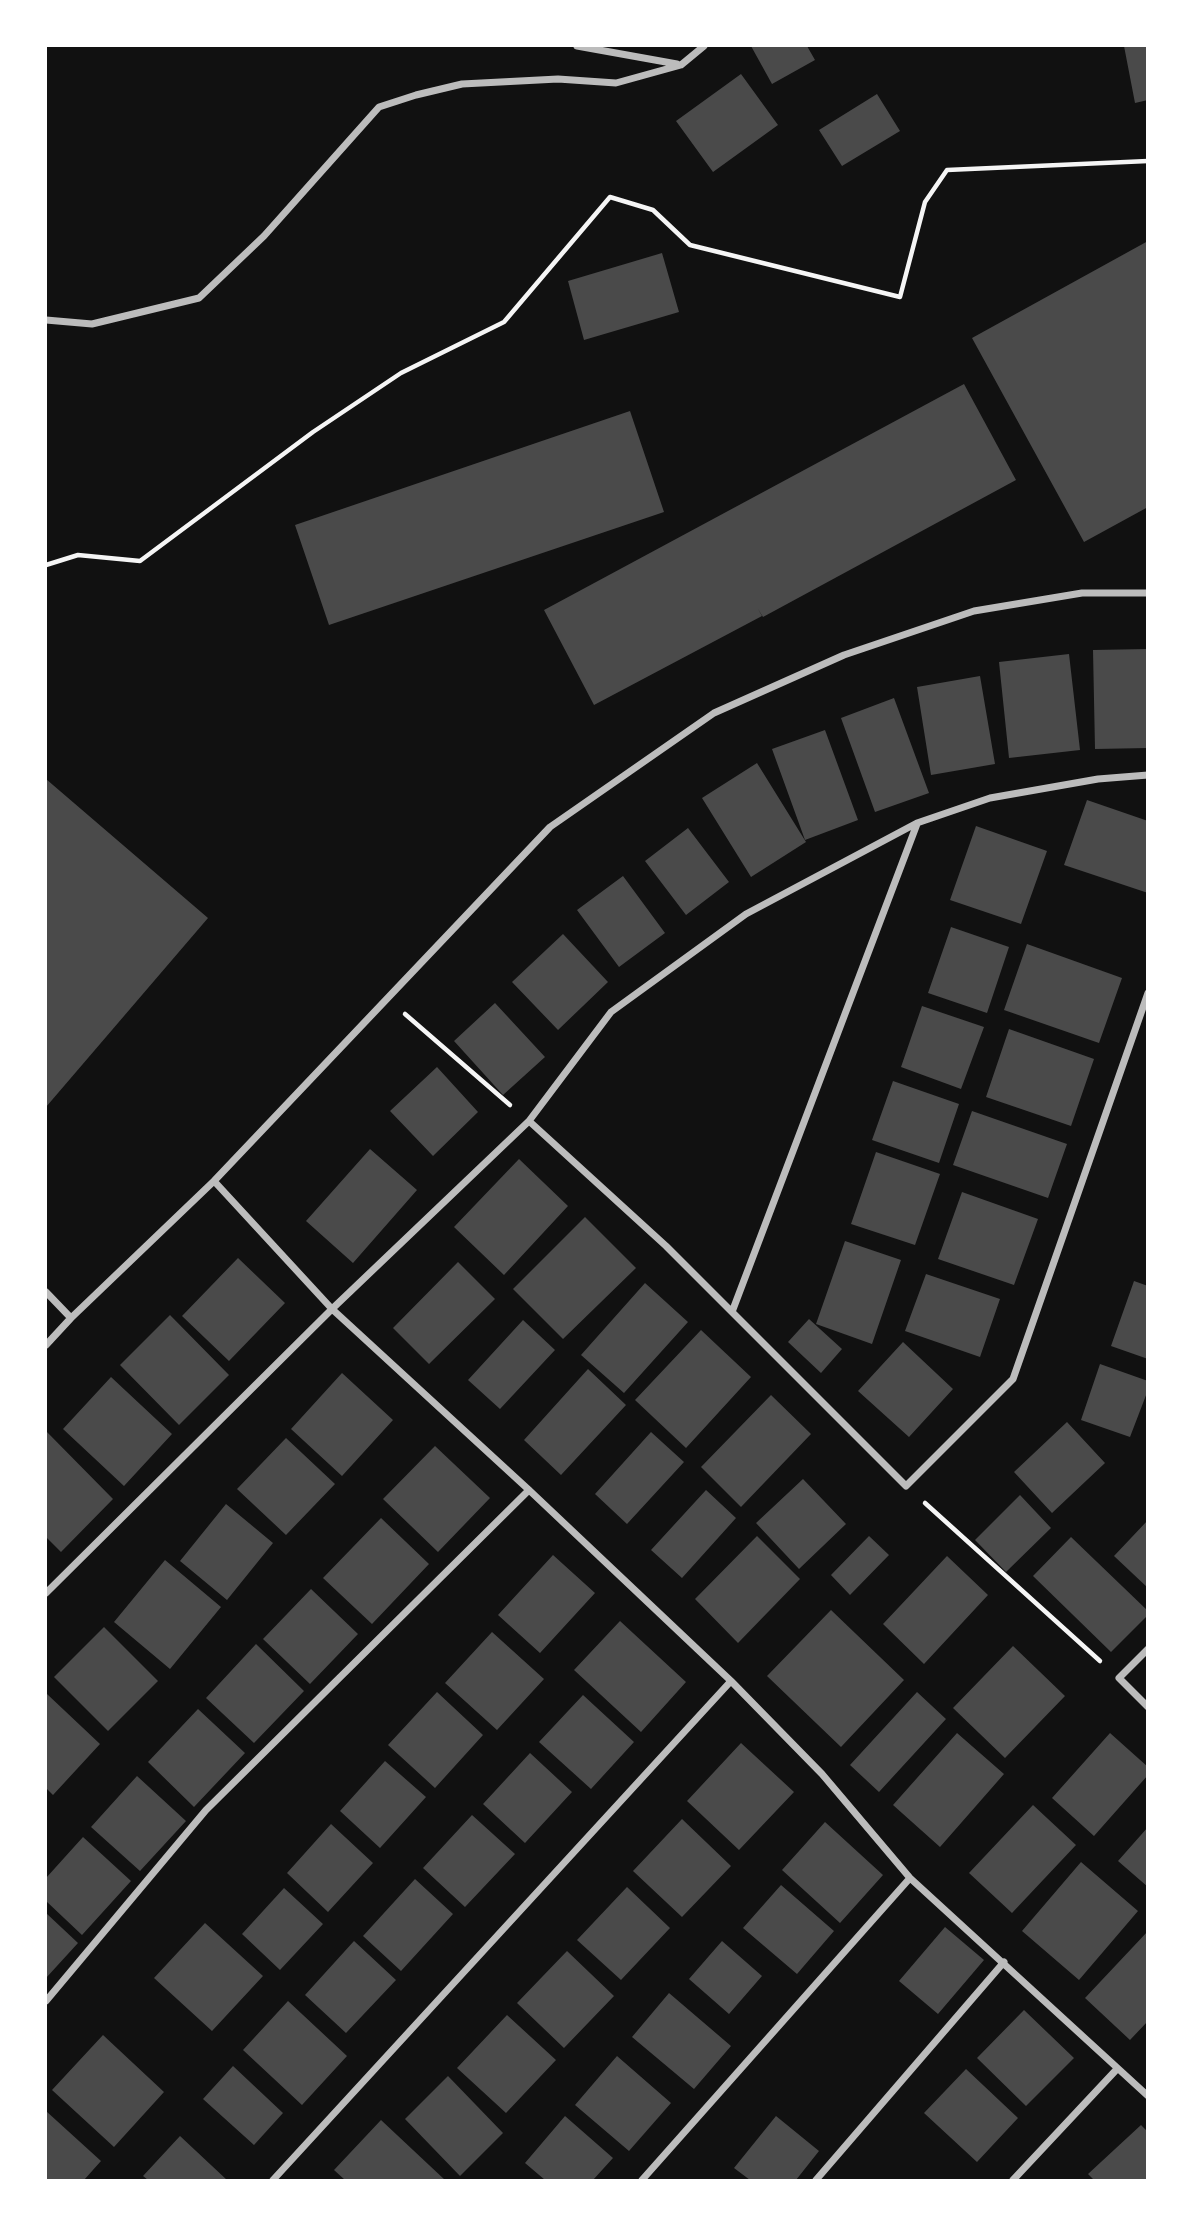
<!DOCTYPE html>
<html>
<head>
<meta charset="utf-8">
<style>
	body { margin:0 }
	#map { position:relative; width:1193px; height:2226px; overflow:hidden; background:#111; font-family:Poppins,sans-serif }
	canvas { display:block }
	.frame { position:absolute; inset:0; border:47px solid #fff; pointer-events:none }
</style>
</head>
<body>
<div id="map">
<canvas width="1193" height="2226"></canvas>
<div class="frame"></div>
</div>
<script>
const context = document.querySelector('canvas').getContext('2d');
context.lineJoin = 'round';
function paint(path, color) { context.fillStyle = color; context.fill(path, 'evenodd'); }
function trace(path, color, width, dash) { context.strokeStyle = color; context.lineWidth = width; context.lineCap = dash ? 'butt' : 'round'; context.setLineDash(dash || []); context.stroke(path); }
const building = new Path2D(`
	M 751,46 L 807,46 L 815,60 L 772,84 Z
	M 1124,46 L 1148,46 L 1148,100 L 1135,103 Z
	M 741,74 L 778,125 L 713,172 L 676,121 Z
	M 877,94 L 900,131 L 842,166 L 819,130 Z
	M 1148,241 L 1148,507 L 1084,542 L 972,338 Z
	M 662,253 L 679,312 L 584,340 L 568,281 Z
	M 964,384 L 1016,480 L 763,617 L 758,609 L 762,616 L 594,705 L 544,610 Z
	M 630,411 L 664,512 L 329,625 L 295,525 Z
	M 1148,649 L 1148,748 L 1095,749 L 1093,650 Z
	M 1069,654 L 1080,750 L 1009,758 L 999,662 Z
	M 980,676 L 995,764 L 931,775 L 917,687 Z
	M 894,698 L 929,793 L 875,812 L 841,718 Z
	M 825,730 L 858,820 L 805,840 L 772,749 Z
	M 757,763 L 806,842 L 751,877 L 702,798 Z
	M 46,779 L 208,918 L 46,1107 Z
	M 1087,800 L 1148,821 L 1148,893 L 1064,865 Z
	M 976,826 L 1047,851 L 1021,924 L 950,900 Z
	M 688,828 L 729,882 L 686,915 L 645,861 Z
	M 623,876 L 665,933 L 619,967 L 577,910 Z
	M 951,927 L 1009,947 L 987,1013 L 928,993 Z
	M 563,934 L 608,982 L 558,1030 L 512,982 Z
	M 1027,944 L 1122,978 L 1099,1043 L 1004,1010 Z
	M 495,1003 L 545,1057 L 503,1095 L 454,1041 Z
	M 922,1006 L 984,1027 L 961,1089 L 901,1067 Z
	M 1009,1029 L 1094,1059 L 1071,1126 L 986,1097 Z
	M 437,1067 L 478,1112 L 433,1156 L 390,1111 Z
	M 893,1081 L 959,1104 L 939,1163 L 872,1140 Z
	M 972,1111 L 1067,1144 L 1048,1198 L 953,1165 Z
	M 370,1149 L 417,1190 L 353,1263 L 306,1221 Z
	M 876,1152 L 940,1174 L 915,1245 L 851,1224 Z
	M 519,1159 L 568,1206 L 504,1275 L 454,1227 Z
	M 962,1192 L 1038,1219 L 1014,1285 L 938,1259 Z
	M 585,1217 L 636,1268 L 563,1339 L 513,1289 Z
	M 845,1241 L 901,1260 L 872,1344 L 816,1324 Z
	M 238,1258 L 285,1303 L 229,1361 L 182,1316 Z
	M 458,1262 L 495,1299 L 429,1364 L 393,1328 Z
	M 926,1274 L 1000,1299 L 980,1357 L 905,1331 Z
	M 1134,1281 L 1148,1286 L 1148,1359 L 1111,1346 Z
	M 645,1283 L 688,1322 L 624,1393 L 581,1355 Z
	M 170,1315 L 229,1375 L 179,1425 L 120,1365 Z
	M 809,1319 L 842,1349 L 821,1373 L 788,1342 Z
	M 523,1320 L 555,1350 L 500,1409 L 468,1380 Z
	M 701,1330 L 751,1377 L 686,1448 L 635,1400 Z
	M 903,1342 L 953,1389 L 909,1437 L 858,1391 Z
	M 1100,1364 L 1148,1381 L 1148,1390 L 1130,1437 L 1081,1420 Z
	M 588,1369 L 626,1405 L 561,1475 L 524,1440 Z
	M 342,1373 L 393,1420 L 342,1476 L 291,1429 Z
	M 111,1377 L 172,1434 L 124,1486 L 63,1429 Z
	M 771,1395 L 811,1434 L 741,1507 L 701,1467 Z
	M 1067,1422 L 1105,1463 L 1052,1513 L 1014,1472 Z
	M 46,1431 L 113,1499 L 61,1552 L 46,1537 Z
	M 651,1432 L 684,1462 L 627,1524 L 595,1494 Z
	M 286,1438 L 335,1484 L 286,1535 L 237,1489 Z
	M 435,1446 L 490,1498 L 438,1552 L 383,1499 Z
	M 803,1479 L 846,1524 L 799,1569 L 756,1523 Z
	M 706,1490 L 736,1518 L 682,1578 L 651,1550 Z
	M 1020,1495 L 1051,1528 L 1006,1572 L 975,1540 Z
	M 226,1504 L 273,1543 L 227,1600 L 180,1561 Z
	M 381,1518 L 429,1564 L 372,1624 L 323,1578 Z
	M 1148,1520 L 1148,1588 L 1114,1556 Z
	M 757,1536 L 800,1579 L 738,1643 L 695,1599 Z
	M 869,1536 L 889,1555 L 850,1595 L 831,1575 Z
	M 1071,1537 L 1148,1611 L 1148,1615 L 1111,1652 L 1033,1576 Z
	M 553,1555 L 595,1593 L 540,1653 L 498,1615 Z
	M 947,1556 L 988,1595 L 924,1664 L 883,1624 Z
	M 165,1560 L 221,1607 L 170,1669 L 114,1622 Z
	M 311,1589 L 358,1634 L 310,1684 L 263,1639 Z
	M 831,1610 L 904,1680 L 841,1747 L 767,1676 Z
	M 620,1621 L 686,1682 L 641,1732 L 574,1670 Z
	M 104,1627 L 158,1681 L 108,1731 L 54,1677 Z
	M 492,1632 L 544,1679 L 497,1730 L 445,1683 Z
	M 256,1644 L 304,1691 L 254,1743 L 206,1698 Z
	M 1013,1646 L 1065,1696 L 1005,1758 L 953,1708 Z
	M 437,1692 L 483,1735 L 435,1788 L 388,1745 Z
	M 917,1692 L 946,1719 L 879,1792 L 850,1765 Z
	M 47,1694 L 100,1744 L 53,1795 L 46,1788 Z
	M 583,1695 L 634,1742 L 591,1789 L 539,1742 Z
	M 198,1709 L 245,1753 L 194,1807 L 148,1762 Z
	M 957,1733 L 1004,1774 L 940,1847 L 893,1805 Z
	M 1110,1733 L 1148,1767 L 1148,1775 L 1094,1836 L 1052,1798 Z
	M 741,1743 L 794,1792 L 739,1850 L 687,1801 Z
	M 530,1753 L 572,1792 L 525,1843 L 483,1804 Z
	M 385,1761 L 426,1797 L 380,1848 L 340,1811 Z
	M 137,1776 L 186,1821 L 140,1871 L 91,1827 Z
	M 1033,1805 L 1076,1845 L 1012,1913 L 969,1873 Z
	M 472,1815 L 515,1854 L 465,1907 L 423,1868 Z
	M 682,1819 L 731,1866 L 682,1917 L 633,1871 Z
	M 825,1822 L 883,1875 L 840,1923 L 782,1870 Z
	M 331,1824 L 373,1863 L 328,1912 L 287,1873 Z
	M 1148,1827 L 1148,1887 L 1118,1861 Z
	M 83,1837 L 131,1881 L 82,1935 L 46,1901 L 46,1878 Z
	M 1081,1862 L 1138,1911 L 1079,1980 L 1022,1931 Z
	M 415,1879 L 453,1914 L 401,1971 L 363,1936 Z
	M 781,1885 L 834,1931 L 797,1974 L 743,1928 Z
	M 627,1887 L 670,1928 L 621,1980 L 577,1940 Z
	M 284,1888 L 323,1924 L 280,1970 L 242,1934 Z
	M 46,1913 L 78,1943 L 46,1978 Z
	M 205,1923 L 263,1976 L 212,2031 L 154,1978 Z
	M 945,1927 L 984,1960 L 938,2014 L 899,1981 Z
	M 1148,1931 L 1148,2021 L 1130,2040 L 1085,1998 Z
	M 354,1941 L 396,1980 L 346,2033 L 305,1995 Z
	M 722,1941 L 762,1976 L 729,2014 L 689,1979 Z
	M 567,1951 L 614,1996 L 564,2048 L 517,2003 Z
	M 669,1993 L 731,2046 L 694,2089 L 632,2037 Z
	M 288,2001 L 347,2056 L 302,2105 L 243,2050 Z
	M 1024,2010 L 1074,2058 L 1026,2106 L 977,2058 Z
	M 507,2015 L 556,2060 L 506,2113 L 457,2068 Z
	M 103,2035 L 164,2092 L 114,2147 L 52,2090 Z
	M 617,2056 L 671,2103 L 629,2151 L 575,2105 Z
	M 233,2066 L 283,2113 L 254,2145 L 203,2099 Z
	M 966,2069 L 1018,2118 L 977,2162 L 924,2113 Z
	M 448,2076 L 503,2133 L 460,2176 L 405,2119 Z
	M 46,2111 L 101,2161 L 84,2180 L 46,2180 Z
	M 565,2116 L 613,2158 L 593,2180 L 545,2180 L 525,2163 Z
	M 776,2116 L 819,2151 L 796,2180 L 750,2180 L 734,2168 Z
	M 381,2120 L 445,2180 L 345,2180 L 334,2170 Z
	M 1141,2125 L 1148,2132 L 1148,2180 L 1094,2180 L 1088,2174 Z
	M 180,2136 L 227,2180 L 148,2180 L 143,2176 Z`);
const path = new Path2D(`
	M 46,565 L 78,555 L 140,561 L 313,432 L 401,373 L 504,322 L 610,197 L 653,210 L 690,245 L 900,297 L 925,202 L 947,170 L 1148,161
	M 405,1014 L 510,1105
	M 925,1503 L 1100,1661`);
const minor = new Path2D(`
	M 577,46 L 677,64
	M 46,320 L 92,324 L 199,298 L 264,236 L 379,107 L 416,95 L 462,84 L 558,79 L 616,83 L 681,65 L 704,46
	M 529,1121 L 666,1246 L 732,1312 L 917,824
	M 214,1181 L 332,1309 L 529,1490 L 731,1681 L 822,1774 L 910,1878 L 1148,2096
	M 46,1292 L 71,1318
	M 732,1312 L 906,1486 L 1013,1379 L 1148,993
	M 46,1345 L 71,1318 L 214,1181 L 550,827 L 714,713 L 844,655 L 974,611 L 1082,593 L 1148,593
	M 46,1593 L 332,1309 L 529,1121 L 611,1012 L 746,914 L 917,823 L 990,798 L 1098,779 L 1148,775
	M 1148,1649 L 1119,1678 L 1148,1707
	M 46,2001 L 206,1810 L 529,1490
	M 273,2180 L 731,1681
	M 642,2180 L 910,1878
	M 816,2180 L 1004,1962
	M 1013,2180 L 1117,2069`);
paint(building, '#4a4a4a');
trace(path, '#f5f5f5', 4.5);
trace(minor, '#bcbcbc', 7);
</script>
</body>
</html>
